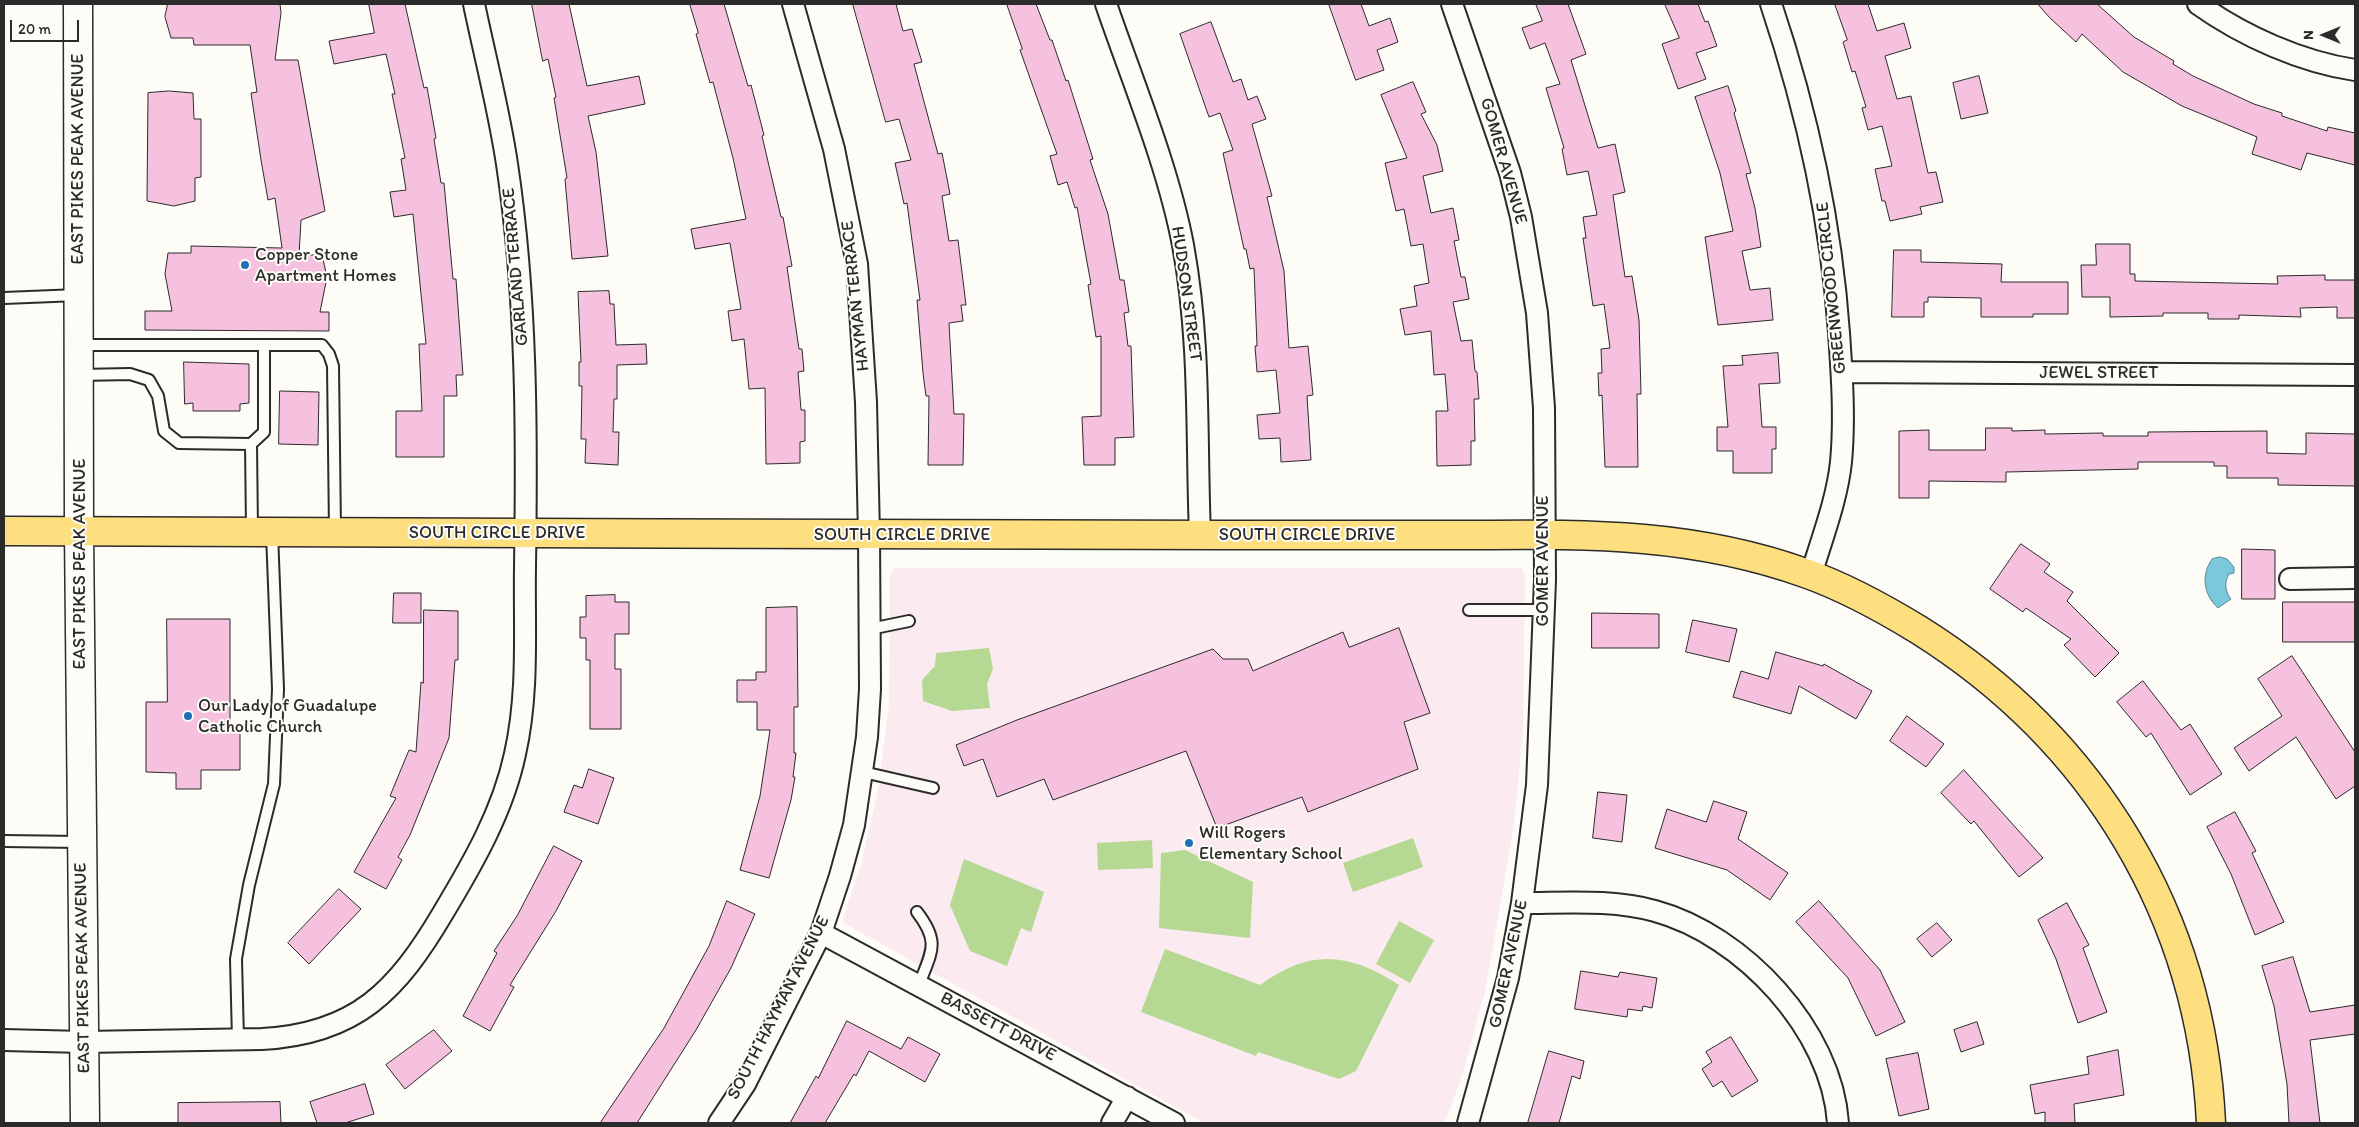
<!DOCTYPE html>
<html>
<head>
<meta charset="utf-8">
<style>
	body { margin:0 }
	#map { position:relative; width:2359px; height:1127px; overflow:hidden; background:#fdfcf7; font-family:Itim,sans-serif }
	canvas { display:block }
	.frame { position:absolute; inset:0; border:5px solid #2b2b2b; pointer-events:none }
	.north { position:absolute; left:2299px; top:10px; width:50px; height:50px; -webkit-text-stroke:4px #fdfcf7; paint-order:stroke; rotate:270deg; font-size:14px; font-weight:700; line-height:20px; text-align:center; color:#2b2b2b }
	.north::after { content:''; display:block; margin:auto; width:18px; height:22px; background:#2b2b2b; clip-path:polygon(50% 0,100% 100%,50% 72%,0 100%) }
	.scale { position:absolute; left:10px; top:20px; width:69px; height:22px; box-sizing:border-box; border:2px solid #2b2b2b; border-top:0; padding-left:6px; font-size:15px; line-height:18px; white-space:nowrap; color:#2b2b2b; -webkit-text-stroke:4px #fdfcf7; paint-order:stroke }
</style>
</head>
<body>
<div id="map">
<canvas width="2359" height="1127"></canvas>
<div class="frame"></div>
<div class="north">N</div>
<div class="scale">20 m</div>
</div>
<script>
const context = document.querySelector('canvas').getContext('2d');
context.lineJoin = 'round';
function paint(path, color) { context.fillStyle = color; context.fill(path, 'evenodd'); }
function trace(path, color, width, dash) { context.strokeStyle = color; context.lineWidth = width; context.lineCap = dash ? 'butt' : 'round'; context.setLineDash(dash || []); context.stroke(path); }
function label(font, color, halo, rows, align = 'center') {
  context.font = font + ' Itim,sans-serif'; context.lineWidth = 4; context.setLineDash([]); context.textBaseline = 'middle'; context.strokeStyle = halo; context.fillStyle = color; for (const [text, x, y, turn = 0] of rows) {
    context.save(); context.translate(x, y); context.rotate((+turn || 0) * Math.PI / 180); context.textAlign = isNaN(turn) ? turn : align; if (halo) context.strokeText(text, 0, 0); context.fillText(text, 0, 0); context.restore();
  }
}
const built = new Path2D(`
	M 895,568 L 1522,568 L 1525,577 L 1523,727 L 1514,825 L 1485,992 L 1464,1070 L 1445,1123 L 1204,1123 L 842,922 L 862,861 L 878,790 L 889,704 L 890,576 Z`);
const green = new Path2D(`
	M 989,648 L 993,669 L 987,684 L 990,708 L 952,711 L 923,701 L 922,680 L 935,666 L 936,653 Z
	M 1413,838 L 1423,867 L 1353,892 L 1343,863 Z
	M 1152,840 L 1153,868 L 1098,870 L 1097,843 Z
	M 1185,850 L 1253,882 L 1250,938 L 1159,928 L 1161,853 Z
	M 964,859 L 1044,892 L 1031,932 L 1021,928 L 1007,966 L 970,951 L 950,905 Z
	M 1399,921 L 1434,940 L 1410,983 L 1376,964 Z
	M 1165,949 L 1260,985 C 1310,949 1348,952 1399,985 L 1356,1071 L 1339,1079 L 1258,1052 L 1256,1056 L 1141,1012 Z`);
const water = new Path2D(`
	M 2220,557 L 2227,559 L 2234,567 L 2234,573 L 2229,574 C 2224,583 2225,591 2231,599 L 2218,608 C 2203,594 2201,575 2212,559 Z`);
const building = new Path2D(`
	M 168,4 L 280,4 L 281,13 L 275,60 L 298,60 L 325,211 L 301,220 L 299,255 L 322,255 L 327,277 L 320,312 L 329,312 L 329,331 L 145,330 L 145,311 L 172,311 L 165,274 L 168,253 L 191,253 L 191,246 L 282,248 L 275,198 L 268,200 L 261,160 L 251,93 L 257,92 L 250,45 L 194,45 L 193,38 L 171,38 L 165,17 Z
	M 369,4 L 405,4 L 424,88 L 427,87 L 436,138 L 434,139 L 441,183 L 444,183 L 453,279 L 456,279 L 463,375 L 456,375 L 457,396 L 444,396 L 444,457 L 396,457 L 396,411 L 422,411 L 419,344 L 426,344 L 413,214 L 394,217 L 390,192 L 406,190 L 401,159 L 405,158 L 392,94 L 395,94 L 386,54 L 334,64 L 329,41 L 374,33 Z
	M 532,4 L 569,4 L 587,86 L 639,76 L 645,104 L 588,116 L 596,152 L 608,256 L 572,259 L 565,179 L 567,178 L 554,98 L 556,97 L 548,59 L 543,61 Z
	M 690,4 L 724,4 L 748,86 L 751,85 L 764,135 L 762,136 L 781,217 L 783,217 L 792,266 L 787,267 L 799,349 L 802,349 L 804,371 L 798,372 L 801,410 L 805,410 L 805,441 L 800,442 L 800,463 L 766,464 L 765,388 L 749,389 L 744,339 L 732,341 L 728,311 L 741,309 L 730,243 L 695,249 L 691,229 L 746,219 L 733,158 L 713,82 L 710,83 L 696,34 L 698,33 Z
	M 853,4 L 896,4 L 903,31 L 912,29 L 922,62 L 914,64 L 938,154 L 942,153 L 950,194 L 942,196 L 949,241 L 958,240 L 966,305 L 961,305 L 963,321 L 949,323 L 954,414 L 964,414 L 963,465 L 928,465 L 929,396 L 926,396 L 923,373 L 917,300 L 920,300 L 907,203 L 904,204 L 895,163 L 911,160 L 899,119 L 886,122 Z
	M 1007,4 L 1036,4 L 1050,40 L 1052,40 L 1066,81 L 1068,80 L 1093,159 L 1090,160 L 1108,214 L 1120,280 L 1124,280 L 1129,312 L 1124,313 L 1128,346 L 1131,346 L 1134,437 L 1115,438 L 1115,465 L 1084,465 L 1082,417 L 1101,416 L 1101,336 L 1096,337 L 1088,285 L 1091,284 L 1077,207 L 1075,208 L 1067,182 L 1058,185 L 1050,156 L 1057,154 L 1020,50 L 1022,49 Z
	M 1329,4 L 1361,4 L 1369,26 L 1390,18 L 1398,42 L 1377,50 L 1384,70 L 1356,80 Z
	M 1536,4 L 1568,4 L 1586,54 L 1571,60 L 1598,148 L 1615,144 L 1625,192 L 1613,195 L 1625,277 L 1632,276 L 1639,320 L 1641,394 L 1637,394 L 1638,467 L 1605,467 L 1602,395 L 1599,396 L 1598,373 L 1602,373 L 1601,349 L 1610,348 L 1604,304 L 1593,306 L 1583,238 L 1586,238 L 1583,217 L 1597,215 L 1588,171 L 1567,175 L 1562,149 L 1564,148 L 1546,88 L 1560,84 L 1545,43 L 1530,49 L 1522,28 L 1542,21 Z
	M 1665,4 L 1698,4 L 1705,22 L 1708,21 L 1717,46 L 1696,53 L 1706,79 L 1678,89 L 1662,44 L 1679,38 Z
	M 1835,4 L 1868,4 L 1877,31 L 1904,23 L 1911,48 L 1885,56 L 1897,99 L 1911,96 L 1928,173 L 1936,172 L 1943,202 L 1920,207 L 1922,214 L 1890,221 L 1885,201 L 1882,201 L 1875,169 L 1892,166 L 1882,126 L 1868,130 L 1862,108 L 1866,107 L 1855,71 L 1852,72 L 1843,42 L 1847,40 Z
	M 2038,4 L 2097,4 L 2134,37 L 2174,61 L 2173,64 L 2193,76 L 2254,104 L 2282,113 L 2282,116 L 2327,131 L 2328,127 L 2355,133 L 2355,165 L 2307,153 L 2301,170 L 2252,154 L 2257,137 L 2182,106 L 2123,72 L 2082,34 L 2076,42 L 2050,18 Z
	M 1211,22 L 1233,82 L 1241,79 L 1248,100 L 1257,96 L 1266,119 L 1252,124 L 1272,196 L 1267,197 L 1284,271 L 1289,348 L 1308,346 L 1313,395 L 1307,396 L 1311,460 L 1281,462 L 1280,438 L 1259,439 L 1257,415 L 1280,413 L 1276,370 L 1257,372 L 1255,346 L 1257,346 L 1254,268 L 1250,269 L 1246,249 L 1244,249 L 1223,153 L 1233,150 L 1220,113 L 1209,117 L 1180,34 Z
	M 1979,76 L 1988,113 L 1961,119 L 1953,83 Z
	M 1413,82 L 1426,112 L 1421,114 L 1437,145 L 1443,171 L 1423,176 L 1431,213 L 1453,208 L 1459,240 L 1454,241 L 1461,277 L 1465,277 L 1469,299 L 1453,302 L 1461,341 L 1472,340 L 1475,371 L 1477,372 L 1479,399 L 1474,399 L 1475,441 L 1471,441 L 1471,465 L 1437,466 L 1436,411 L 1448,411 L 1445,374 L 1434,375 L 1431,331 L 1405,335 L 1400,309 L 1417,306 L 1414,286 L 1429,283 L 1423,244 L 1411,246 L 1404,209 L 1396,211 L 1385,163 L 1407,158 L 1381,95 Z
	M 1728,86 L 1736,111 L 1734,113 L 1751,173 L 1746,174 L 1755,208 L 1761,247 L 1742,251 L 1750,290 L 1770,288 L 1773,320 L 1718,325 L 1705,237 L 1733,231 L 1720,173 L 1695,97 Z
	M 169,91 L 193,93 L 194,119 L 201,119 L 201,177 L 195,178 L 195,201 L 174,206 L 147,201 L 148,93 Z
	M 2096,244 L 2130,244 L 2130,274 L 2135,274 L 2135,281 L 2278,284 L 2277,276 L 2325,275 L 2325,280 L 2355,280 L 2355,318 L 2337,318 L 2337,307 L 2300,308 L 2301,317 L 2239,315 L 2239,319 L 2208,319 L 2208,313 L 2163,313 L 2163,316 L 2110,317 L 2110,297 L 2082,297 L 2081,265 L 2096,265 Z
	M 1894,250 L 1921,250 L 1921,262 L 2002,264 L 2001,282 L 2068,282 L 2068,314 L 2033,314 L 2033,317 L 1981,317 L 1981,298 L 1928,297 L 1928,302 L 1924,302 L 1924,317 L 1892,317 Z
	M 609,291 L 610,304 L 614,304 L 616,345 L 646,344 L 647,364 L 617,365 L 617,399 L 614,399 L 613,432 L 619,432 L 618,465 L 585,463 L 586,439 L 581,439 L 582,386 L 579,386 L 579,362 L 581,362 L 578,292 Z
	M 1778,353 L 1780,383 L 1759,384 L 1762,427 L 1776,427 L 1776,449 L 1772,449 L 1772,473 L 1733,473 L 1733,451 L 1717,451 L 1717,427 L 1728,427 L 1723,366 L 1743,365 L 1742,356 Z
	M 184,362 L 249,364 L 249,403 L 240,404 L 240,411 L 193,411 L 193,403 L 185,404 Z
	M 280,391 L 319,392 L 318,445 L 279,444 Z
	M 1986,428 L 2012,428 L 2012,431 L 2045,430 L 2045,434 L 2103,433 L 2103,436 L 2148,436 L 2148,432 L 2267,431 L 2267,453 L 2306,454 L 2306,433 L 2355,434 L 2355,486 L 2278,485 L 2278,478 L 2227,478 L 2227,466 L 2214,466 L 2214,462 L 2138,462 L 2138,469 L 2006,472 L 2006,482 L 1929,481 L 1929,498 L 1899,498 L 1899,431 L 1929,430 L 1929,450 L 1985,450 Z
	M 2021,544 L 2050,564 L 2044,572 L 2073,592 L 2067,601 L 2119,653 L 2095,677 L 2064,645 L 2071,639 L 2026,608 L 2023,612 L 1990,589 Z
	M 2242,549 L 2275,550 L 2275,599 L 2242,599 Z
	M 394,593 L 421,593 L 421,623 L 393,623 Z
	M 615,595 L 615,602 L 629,602 L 629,634 L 615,634 L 615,669 L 621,669 L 621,729 L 590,729 L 590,660 L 586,660 L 586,638 L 580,638 L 580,617 L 586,617 L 586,596 Z
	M 2283,602 L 2355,602 L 2355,642 L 2283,642 Z
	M 797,607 L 798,707 L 794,707 L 794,753 L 796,753 L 793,777 L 795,777 L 791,800 L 769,878 L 740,870 L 760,796 L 770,730 L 757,730 L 757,702 L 737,702 L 737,680 L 756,680 L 756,672 L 766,672 L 766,608 Z
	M 424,610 L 458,611 L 458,660 L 455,660 L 449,738 L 410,835 L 398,857 L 402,860 L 386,889 L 354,872 L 396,798 L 390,796 L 409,750 L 416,752 L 421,682 L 423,683 Z
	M 1592,613 L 1659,614 L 1659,648 L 1592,648 Z
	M 167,619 L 230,619 L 230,729 L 240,729 L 240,770 L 201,770 L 201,789 L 176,789 L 176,773 L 146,772 L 146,702 L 167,702 Z
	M 1693,620 L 1737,629 L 1729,662 L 1686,652 Z
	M 1399,628 L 1430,713 L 1404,722 L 1418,769 L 1308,812 L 1302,797 L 1217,828 L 1186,751 L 1053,800 L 1044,779 L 997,797 L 983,759 L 964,766 L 956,745 L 1017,720 L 1213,649 L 1223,659 L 1248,659 L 1253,671 L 1343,632 L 1349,647 Z
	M 1776,652 L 1823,666 L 1824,664 L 1872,691 L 1856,719 L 1799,686 L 1791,714 L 1733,697 L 1741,671 L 1768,679 Z
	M 2292,656 L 2355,752 L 2355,786 L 2336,799 L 2296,737 L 2249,771 L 2234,748 L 2282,716 L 2258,679 Z
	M 2143,681 L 2181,730 L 2190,724 L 2222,774 L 2190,795 L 2151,733 L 2146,737 L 2117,702 Z
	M 1907,716 L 1944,744 L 1926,767 L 1890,741 Z
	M 589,769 L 614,778 L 598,824 L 564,812 L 574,785 L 582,788 Z
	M 1964,770 L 2043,858 L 2019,877 L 1974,821 L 1971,824 L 1941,793 Z
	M 1598,792 L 1627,795 L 1622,842 L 1593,838 Z
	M 1714,801 L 1747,812 L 1738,839 L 1788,873 L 1770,900 L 1727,870 L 1655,848 L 1667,809 L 1706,822 Z
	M 2235,812 L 2256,851 L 2252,853 L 2284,922 L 2255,935 L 2231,874 L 2207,827 Z
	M 554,846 L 582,861 L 556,911 L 510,985 L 514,987 L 490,1031 L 463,1016 L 497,953 L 494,951 L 517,916 Z
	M 339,889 L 361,909 L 309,964 L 288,943 Z
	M 727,901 L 755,914 L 731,968 L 696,1030 L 637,1123 L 600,1123 L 664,1028 L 709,946 Z
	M 1819,901 L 1880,970 L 1905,1022 L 1876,1036 L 1848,978 L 1796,922 Z
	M 2067,903 L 2089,945 L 2083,948 L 2107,1012 L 2078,1023 L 2056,959 L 2038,920 Z
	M 1937,923 L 1952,940 L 1932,957 L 1917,939 Z
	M 2293,957 L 2310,1012 L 2355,1005 L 2355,1034 L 2310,1040 L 2320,1123 L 2289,1123 L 2287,1084 L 2274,1006 L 2262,966 Z
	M 1581,971 L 1618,977 L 1620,972 L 1657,978 L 1652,1008 L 1643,1006 L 1642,1011 L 1628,1009 L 1627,1017 L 1575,1009 Z
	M 847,1021 L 901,1049 L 908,1037 L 940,1054 L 925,1082 L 869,1051 L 856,1076 L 854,1074 L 825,1123 L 790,1123 L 816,1076 L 818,1078 Z
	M 1977,1022 L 1984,1044 L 1961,1052 L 1954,1030 Z
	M 434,1030 L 452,1051 L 405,1089 L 386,1065 Z
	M 1731,1037 L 1758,1081 L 1732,1097 L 1722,1081 L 1713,1087 L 1702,1069 L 1712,1062 L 1706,1052 Z
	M 2118,1050 L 2124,1095 L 2074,1104 L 2075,1123 L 2045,1123 L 2045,1112 L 2035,1114 L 2030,1085 L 2089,1074 L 2087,1057 Z
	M 1549,1051 L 1584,1061 L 1580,1079 L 1572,1076 L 1559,1123 L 1528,1123 Z
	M 1918,1053 L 1929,1109 L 1899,1116 L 1886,1059 Z
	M 365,1084 L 374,1114 L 345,1123 L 317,1123 L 310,1102 Z
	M 280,1102 L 281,1123 L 178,1123 L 178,1103 Z`);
const lane = new Path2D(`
	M 4,298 L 78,295
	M 79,345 L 322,345 L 329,354 L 333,366 L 335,531
	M 79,375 L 130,374 L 149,380 L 158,396 L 164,431 L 179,443 L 251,444 L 252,530
	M 251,444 L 264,432 L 264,345
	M 1469,610 L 1544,610
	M 870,629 L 909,621
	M 863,772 L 933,788
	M 4,841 L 80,842
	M 917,912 C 941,943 931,952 919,985
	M 238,1040 L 236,959 L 249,885 L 274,784 L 278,689 L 272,533`);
const street = new Path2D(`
	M 1106,4 C 1132,80 1168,166 1183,245 C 1201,343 1196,436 1200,535
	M 1452,4 L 1510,173 L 1521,217 L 1537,313 L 1544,408 L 1545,580 L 1537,785 L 1522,903 L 1508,978 L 1468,1123
	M 1771,4 C 1807,111 1831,220 1839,333 C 1842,376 1845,419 1841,462 C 1837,500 1822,538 1811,575
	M 2198,4 C 2243,36 2301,62 2355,70
	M 1842,372 L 2355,375
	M 2290,579 L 2355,578
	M 1522,903 C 1566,903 1613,899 1655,911 C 1743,935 1832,1030 1838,1123
	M 821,933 L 1174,1123
	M 4,1040 L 83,1042 L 262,1039 C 356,1034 397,991 443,913 C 473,863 503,811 515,754 C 529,692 524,630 525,567 C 527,433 527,297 507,164 C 499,110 485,57 474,4
	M 719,1123 L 745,1084 L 821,933 L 840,876 L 854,825 L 867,737 L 870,689 L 869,535 L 866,402 L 857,264 L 834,149 L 793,4
	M 1112,1123 L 1127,1097`);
const secondary = new Path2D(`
	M 78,4 L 79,531 L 85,1123`);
const primary = new Path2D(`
	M 4,531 C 411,535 818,532 1225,535 C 1309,535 1394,535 1479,535 C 1593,534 1696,534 1805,573 C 1845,587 1883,608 1919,630 C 2094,740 2201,915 2211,1123`);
const markers = [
	[245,265,5,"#1f6fb2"],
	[188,716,5,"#1f6fb2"],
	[1189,843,5,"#1f6fb2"]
];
const streetNames = [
	["EAST PIKES PEAK AVENUE",78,159,-90],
	["GOMER AVENUE",1503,161,74],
	["GARLAND TERRACE",516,267,-95],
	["GREENWOOD CIRCLE",1832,288,-96],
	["HUDSON STREET",1186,294,82],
	["HAYMAN TERRACE",856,296,-96],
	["JEWEL STREET",2099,373],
	["SOUTH CIRCLE DRIVE",497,533],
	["SOUTH CIRCLE DRIVE",902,535],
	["SOUTH CIRCLE DRIVE",1307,535],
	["GOMER AVENUE",1543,561,-90],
	["EAST PIKES PEAK AVENUE",80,564,-90],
	["GOMER AVENUE",1509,964,-78],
	["EAST PIKES PEAK AVENUE",83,968,-91],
	["SOUTH HAYMAN AVENUE",779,1008,-63],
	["BASSETT DRIVE",998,1027,28]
];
const poiNames = [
	["Copper Stone",255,255],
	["Apartment Homes",255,276],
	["Our Lady of Guadalupe",198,706],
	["Catholic Church",198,727],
	["Will Rogers",1199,833],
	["Elementary School",1199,854]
];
paint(built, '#fbeaf0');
paint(green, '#b5d893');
paint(water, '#7bc7db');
trace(water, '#5b8995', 1);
paint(building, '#f5c1de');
trace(building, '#2b2b2b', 1);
trace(lane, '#2b2b2b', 14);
trace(street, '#2b2b2b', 24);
trace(secondary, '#2b2b2b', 31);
trace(primary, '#2b2b2b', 31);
trace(lane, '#fdfcf7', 10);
trace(street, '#fdfcf7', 20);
trace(secondary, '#fdfcf7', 28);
trace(primary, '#fddf80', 28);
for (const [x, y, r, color] of markers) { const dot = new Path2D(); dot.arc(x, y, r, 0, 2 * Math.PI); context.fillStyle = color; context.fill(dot); trace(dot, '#fdfcf7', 2); }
label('18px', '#2b2b2b', '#fdfcf7', streetNames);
label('18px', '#2b2b2b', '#fdfcf7', poiNames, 'left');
</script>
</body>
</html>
